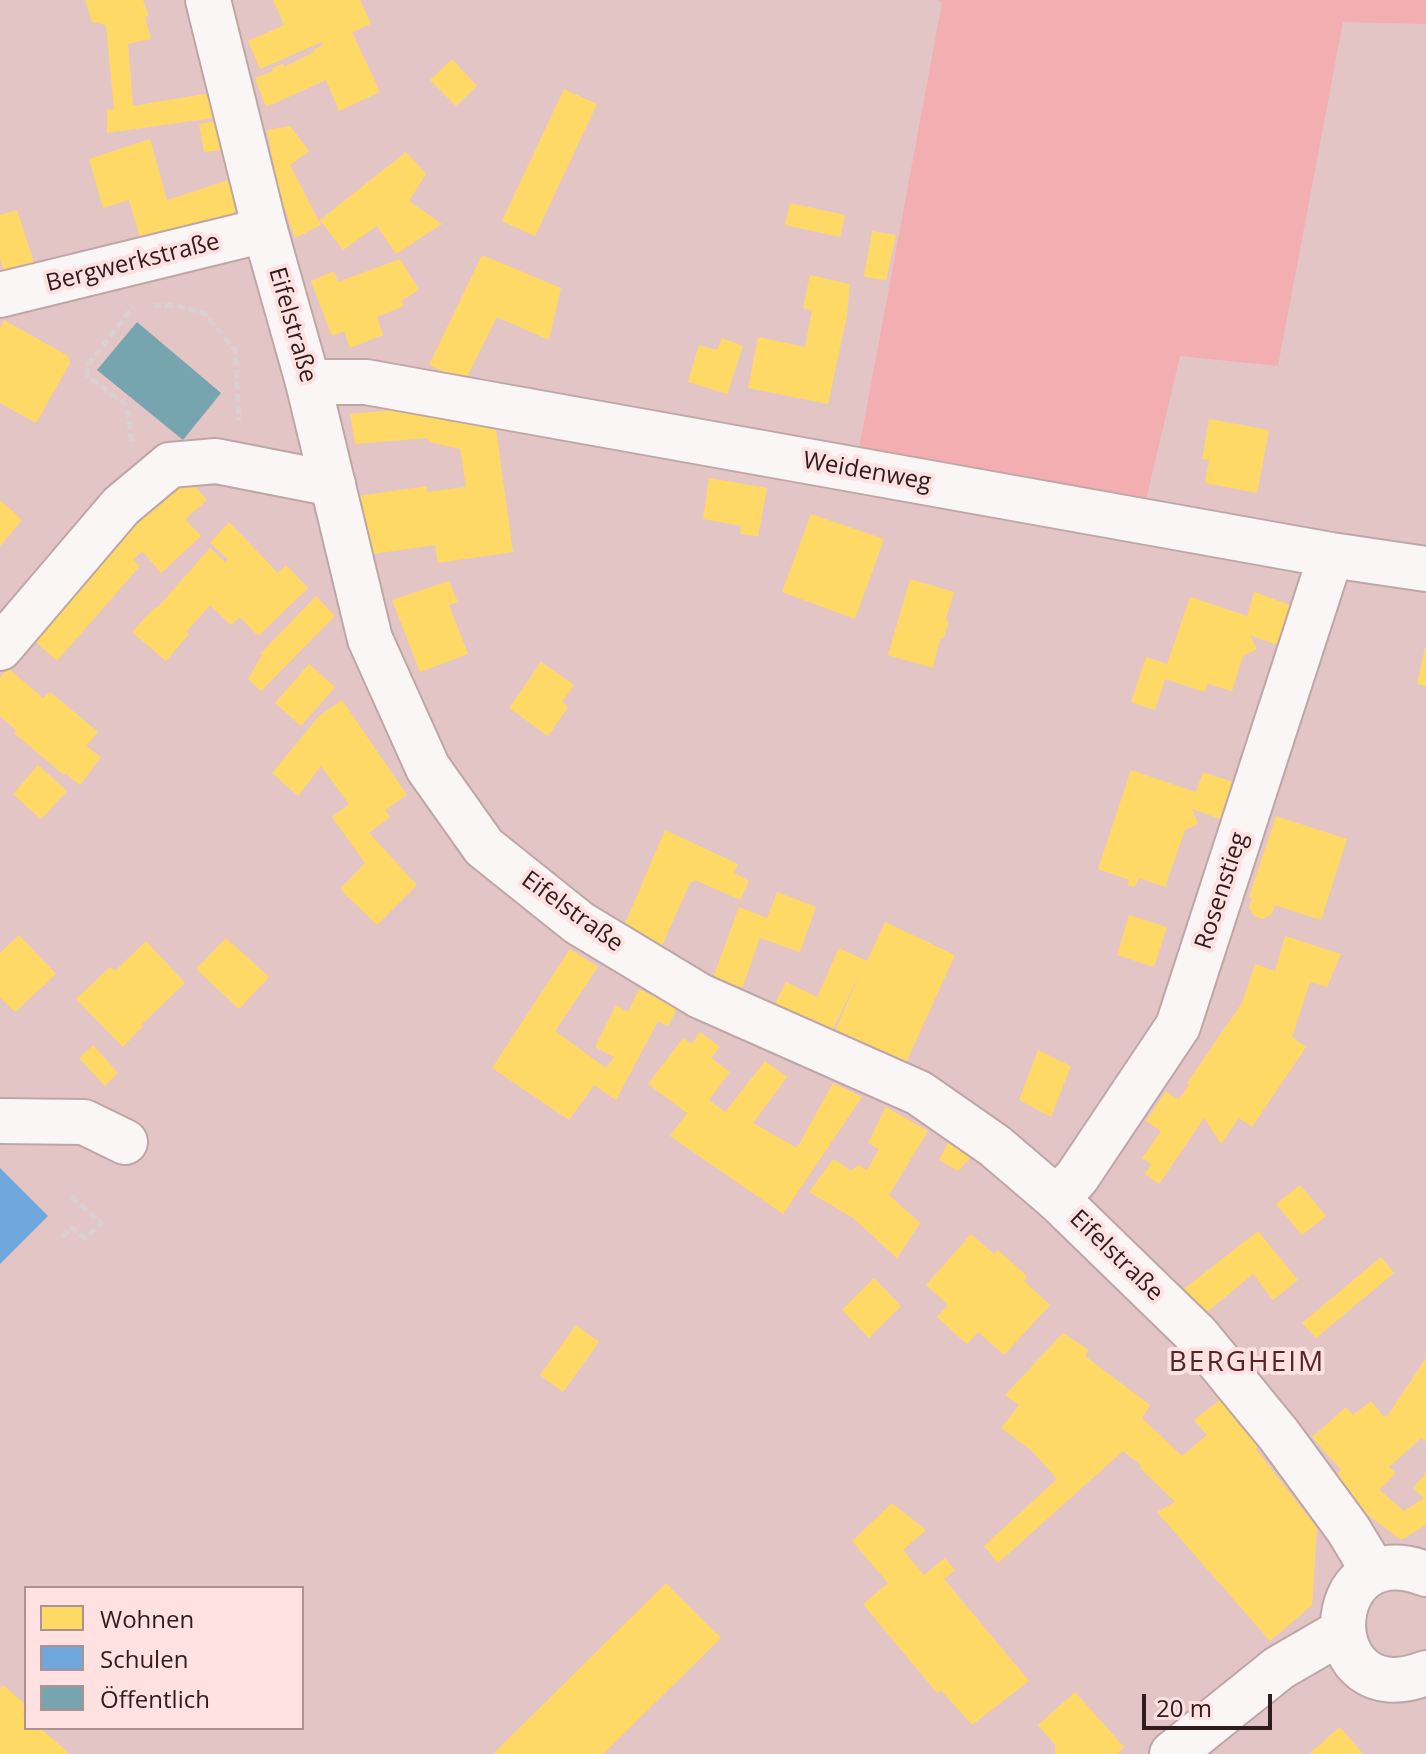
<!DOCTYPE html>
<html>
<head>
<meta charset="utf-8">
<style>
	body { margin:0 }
	#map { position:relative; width:1426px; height:1754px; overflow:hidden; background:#e4c5c6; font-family:"Open Sans",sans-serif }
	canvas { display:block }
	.legend { position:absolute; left:24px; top:1586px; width:280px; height:144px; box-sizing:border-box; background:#ffe1e1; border:2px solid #ad9292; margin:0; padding:10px 14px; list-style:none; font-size:24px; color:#311c1c }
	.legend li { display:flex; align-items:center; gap:16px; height:40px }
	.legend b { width:40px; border:2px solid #ad9292 }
	.scale { position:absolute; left:1142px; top:1694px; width:130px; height:36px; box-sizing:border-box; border:4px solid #311c1c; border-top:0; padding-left:10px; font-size:24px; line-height:28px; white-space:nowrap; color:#311c1c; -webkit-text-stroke:6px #ffe1e1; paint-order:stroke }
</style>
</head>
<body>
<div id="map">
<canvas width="1426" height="1754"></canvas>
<ul class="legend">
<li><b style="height:22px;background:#ffd966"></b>Wohnen</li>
<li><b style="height:22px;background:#6fa8dc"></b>Schulen</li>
<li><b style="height:22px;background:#76a5af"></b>Öffentlich</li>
</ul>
<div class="scale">20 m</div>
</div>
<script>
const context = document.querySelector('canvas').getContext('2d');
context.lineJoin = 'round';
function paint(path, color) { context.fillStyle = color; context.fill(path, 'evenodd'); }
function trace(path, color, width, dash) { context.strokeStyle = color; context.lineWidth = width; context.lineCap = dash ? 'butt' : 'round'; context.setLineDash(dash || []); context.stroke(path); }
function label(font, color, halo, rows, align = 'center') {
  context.font = font + ' "Open Sans",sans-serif'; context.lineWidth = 8; context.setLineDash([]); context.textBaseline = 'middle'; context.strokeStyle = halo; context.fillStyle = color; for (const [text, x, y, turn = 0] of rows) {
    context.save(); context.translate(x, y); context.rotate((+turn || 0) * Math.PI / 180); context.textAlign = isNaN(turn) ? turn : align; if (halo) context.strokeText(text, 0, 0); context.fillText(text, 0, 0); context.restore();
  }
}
const green = new Path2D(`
	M 938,0 L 1426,0 L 1426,24 L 1343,22 L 1278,366 L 1180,356 L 1146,500 L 859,449 L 942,3 Z`);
const homes = new Path2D(`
	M 85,0 L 143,0 L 149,16 L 145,17 L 151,39 L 128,44 L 133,106 L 216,92 L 220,117 L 107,133 L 107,110 L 114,109 L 106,25 L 92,22 Z
	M 273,0 L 360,0 L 371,24 L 352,32 L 380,92 L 339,111 L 326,80 L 266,107 L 255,78 L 273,71 L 272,68 L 283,64 L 284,67 L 314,52 L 313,50 L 323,45 L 322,42 L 260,69 L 248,41 L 284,25 Z
	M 452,59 L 477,86 L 456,106 L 430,80 Z
	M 564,89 L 597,104 L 535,236 L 502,221 Z
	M 218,121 L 224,150 L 204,152 L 199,124 Z
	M 290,126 L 309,151 L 290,165 L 321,225 L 295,238 L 279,193 L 267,130 Z
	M 150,139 L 167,200 L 229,180 L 241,217 L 142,245 L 129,200 L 103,208 L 89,159 Z
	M 406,152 L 426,174 L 409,201 L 442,224 L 396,254 L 377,226 L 343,250 L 320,220 Z
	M 790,203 L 845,215 L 840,237 L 785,225 Z
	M 17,210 L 35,266 L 4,272 L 0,258 L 0,215 Z
	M 872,231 L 896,235 L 886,280 L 864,277 Z
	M 482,255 L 561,288 L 549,340 L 497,317 L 465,381 L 429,365 Z
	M 400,259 L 419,290 L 401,301 L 404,306 L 377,317 L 383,335 L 350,348 L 344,331 L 332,336 L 311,281 L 334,271 L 338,282 Z
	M 810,275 L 850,284 L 847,315 L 828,404 L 748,388 L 758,337 L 805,347 L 812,310 L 803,308 Z
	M 4,320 L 68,356 L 70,363 L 36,423 L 0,403 L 0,328 Z
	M 722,338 L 743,346 L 727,394 L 688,382 L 699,345 L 717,350 Z
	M 425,407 L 495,422 L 513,552 L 438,563 L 435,545 L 366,555 L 358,496 L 427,486 L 427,492 L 466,487 L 460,449 L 429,442 L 428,438 L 355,444 L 350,414 Z
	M 1209,419 L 1269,430 L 1257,493 L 1205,483 L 1209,460 L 1202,459 Z
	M 185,476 L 207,500 L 185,519 L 201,536 L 161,573 L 142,551 L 133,560 L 140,566 L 57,661 L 28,635 L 111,541 Z
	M 709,478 L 767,488 L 758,536 L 740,534 L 741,526 L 703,519 Z
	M 0,500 L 22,520 L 0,546 Z
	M 811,514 L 884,539 L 855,619 L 782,592 Z
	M 229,522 L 278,573 L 286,565 L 308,588 L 258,636 L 240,617 L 231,625 L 210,605 L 186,632 L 189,634 L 166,661 L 132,632 L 155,607 L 157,608 L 210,548 L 226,563 L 228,559 L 210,543 Z
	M 910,579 L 954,592 L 946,619 L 948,624 L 944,637 L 940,639 L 933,668 L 888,655 Z
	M 449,581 L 458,602 L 449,605 L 468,654 L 420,672 L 392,600 Z
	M 1254,592 L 1293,606 L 1280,646 L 1250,635 L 1257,649 L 1243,656 L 1232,691 L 1208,684 L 1205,692 L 1165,679 L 1155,710 L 1131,702 L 1146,657 L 1167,664 L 1190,597 L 1247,616 Z
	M 316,596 L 335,616 L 261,691 L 248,679 L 262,655 L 260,654 Z
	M 1425,648 L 1426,648 L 1426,686 L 1417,684 Z
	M 541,662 L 574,685 L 562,702 L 568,707 L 548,736 L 509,708 Z
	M 309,664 L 335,687 L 301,726 L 275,703 Z
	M 8,668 L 43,698 L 50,692 L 98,732 L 86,746 L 101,757 L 80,785 L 66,774 L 74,764 L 64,775 L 14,733 L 16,730 L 0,716 L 0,678 Z
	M 342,700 L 407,795 L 385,810 L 390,817 L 369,833 L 417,885 L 377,925 L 340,889 L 365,863 L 332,817 L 349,804 L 321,766 L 298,796 L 272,773 L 319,716 Z
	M 38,765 L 67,791 L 41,819 L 13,794 Z
	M 1131,770 L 1196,792 L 1203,772 L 1233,782 L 1220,819 L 1192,809 L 1198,824 L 1185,830 L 1165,887 L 1139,878 L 1135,887 L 1128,885 L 1129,880 L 1098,869 Z
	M 1276,816 L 1347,839 L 1321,920 L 1275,905 L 1272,914 L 1263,919 L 1254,916 L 1249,907 L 1252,898 L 1249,897 Z
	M 665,830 L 738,864 L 734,873 L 749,881 L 740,900 L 695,880 L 690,883 L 660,950 L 623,928 Z
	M 777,892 L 816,907 L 800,952 L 760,938 L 741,991 L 712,980 L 739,907 L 767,918 Z
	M 1129,915 L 1167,927 L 1154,967 L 1117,955 Z
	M 885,922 L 955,955 L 904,1067 L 833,1035 L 862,969 L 829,1037 L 772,1009 L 786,982 L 817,997 L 839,948 L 867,961 Z
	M 19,935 L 56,974 L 15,1012 L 0,997 L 0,953 Z
	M 1285,936 L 1341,954 L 1327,987 L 1310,982 L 1292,1037 L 1306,1047 L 1252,1127 L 1239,1118 L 1221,1144 L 1204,1118 L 1159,1184 L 1145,1174 L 1151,1164 L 1142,1158 L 1161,1131 L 1146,1121 L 1166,1091 L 1178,1100 L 1189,1085 L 1187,1083 L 1242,1003 L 1255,964 L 1275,971 Z
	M 226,938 L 269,977 L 239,1009 L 196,969 Z
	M 146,941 L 185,983 L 141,1025 L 143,1026 L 123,1047 L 76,999 L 110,967 L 115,971 Z
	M 570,949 L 598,967 L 555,1031 L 606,1068 L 614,1057 L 595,1047 L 616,1005 L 628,1012 L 639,989 L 677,1009 L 668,1026 L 658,1021 L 616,1100 L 594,1085 L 569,1120 L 492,1068 Z
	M 700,1032 L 720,1047 L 711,1058 L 730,1072 L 709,1100 L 725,1112 L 765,1061 L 787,1077 L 753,1123 L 797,1148 L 833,1083 L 862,1097 L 783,1214 L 670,1136 L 687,1113 L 648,1084 L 683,1038 L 692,1044 Z
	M 93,1045 L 118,1073 L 105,1086 L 79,1058 Z
	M 1038,1050 L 1071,1066 L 1051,1117 L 1019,1100 Z
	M 886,1107 L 928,1131 L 889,1195 L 920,1223 L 897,1258 L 853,1218 L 809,1192 L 833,1159 L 852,1171 L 858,1165 L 867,1170 L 879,1149 L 868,1143 Z
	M 948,1143 L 971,1157 L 958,1171 L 939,1160 Z
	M 1300,1185 L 1326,1216 L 1302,1235 L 1276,1204 Z
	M 1258,1231 L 1298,1280 L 1273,1300 L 1253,1274 L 1201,1317 L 1180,1292 Z
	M 971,1234 L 994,1254 L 998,1250 L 1027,1276 L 1024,1281 L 1050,1305 L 1004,1355 L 978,1332 L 967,1344 L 937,1317 L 948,1305 L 926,1285 Z
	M 1381,1257 L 1394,1273 L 1316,1338 L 1302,1323 Z
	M 874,1278 L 901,1306 L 869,1338 L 842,1310 Z
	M 576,1325 L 599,1342 L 563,1392 L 540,1375 Z
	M 1063,1333 L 1089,1350 L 1085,1356 L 1150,1405 L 1142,1418 L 1182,1456 L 1207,1435 L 1194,1420 L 1225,1396 L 1262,1444 L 1256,1449 L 1317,1528 L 1312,1605 L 1270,1641 L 1157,1512 L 1175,1502 L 1140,1468 L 1142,1466 L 1123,1451 L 998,1563 L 984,1546 L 1057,1479 L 1031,1450 L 1001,1428 L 1019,1405 L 1005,1395 Z
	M 1426,1358 L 1426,1441 L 1421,1438 L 1389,1467 L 1396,1473 L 1379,1490 L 1404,1511 L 1424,1498 L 1413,1488 L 1426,1473 L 1426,1525 L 1401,1540 L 1368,1515 L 1366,1517 L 1331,1478 L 1341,1470 L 1312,1437 L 1346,1407 L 1353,1415 L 1371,1401 L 1384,1417 L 1388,1415 Z
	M 892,1503 L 926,1530 L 903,1550 L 924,1575 L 945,1558 L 955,1570 L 944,1579 L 1029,1681 L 972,1725 L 941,1690 L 937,1693 L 863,1604 L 888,1583 L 852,1541 Z
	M 666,1583 L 721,1638 L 603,1754 L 493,1754 Z
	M 3,1685 L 26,1705 L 23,1714 L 26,1716 L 26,1728 L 40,1728 L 70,1754 L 0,1754 L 0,1689 Z
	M 1075,1692 L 1124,1747 L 1117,1754 L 1055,1754 L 1055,1745 L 1038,1725 Z
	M 1340,1727 L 1363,1754 L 1309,1754 Z`);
const schools = new Path2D(`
	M 0,1168 L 48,1216 L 0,1264 Z`);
const public = new Path2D(`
	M 137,322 L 221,393 L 183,440 L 97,370 Z`);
const path = new Path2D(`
	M 153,306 L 175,305 L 204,313 L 235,350 L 239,420
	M 132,441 L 127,406 L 88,376 L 87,366 L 133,307
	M 63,1237 L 71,1227 L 85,1238 L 101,1223 L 71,1196`);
const minor = new Path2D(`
	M 0,295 L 265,230
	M 308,382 L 366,382 L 1331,555 L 1426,569
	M 0,648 L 121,506 L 170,465 L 216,461 L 333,484
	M 0,1121 L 84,1122 L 125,1142
	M 1057,1199 L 1077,1177 L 1178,1026 L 1331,555`);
const tertiary = new Path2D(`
	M 208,0 L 265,230 L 308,382 L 370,639 L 428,768 L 484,847 L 579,923 L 700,996 L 919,1093 L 995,1146 L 1057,1199 L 1197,1335 L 1279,1435 L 1348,1529 L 1374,1572
	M 1426,1574 C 1317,1531 1314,1717 1426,1673
	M 1172,1754 L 1279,1668 L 1341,1632`);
const streetNames = [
	["Bergwerkstraße",133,263,-14],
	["Eifelstraße",292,325,74],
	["Weidenweg",867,472,10],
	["Rosenstieg",1222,891,-72],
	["Eifelstraße",572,912,36],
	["Eifelstraße",1116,1256,44]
];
const quarterNames = [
	["BERGHEIM",1247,1363]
];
paint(green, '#f2aeb1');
paint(homes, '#ffd966');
paint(schools, '#6fa8dc');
paint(public, '#76a5af');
trace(minor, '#bea6a6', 48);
trace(tertiary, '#bea6a6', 48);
trace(path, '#d9d0d0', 5, [8, 4]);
trace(minor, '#fbf6f6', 44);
trace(tertiary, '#fbf6f6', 44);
label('24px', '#311c1c', '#ffe1e1', streetNames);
context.letterSpacing = '2px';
label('28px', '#532629', '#ffe1e1', quarterNames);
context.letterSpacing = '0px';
</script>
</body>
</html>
